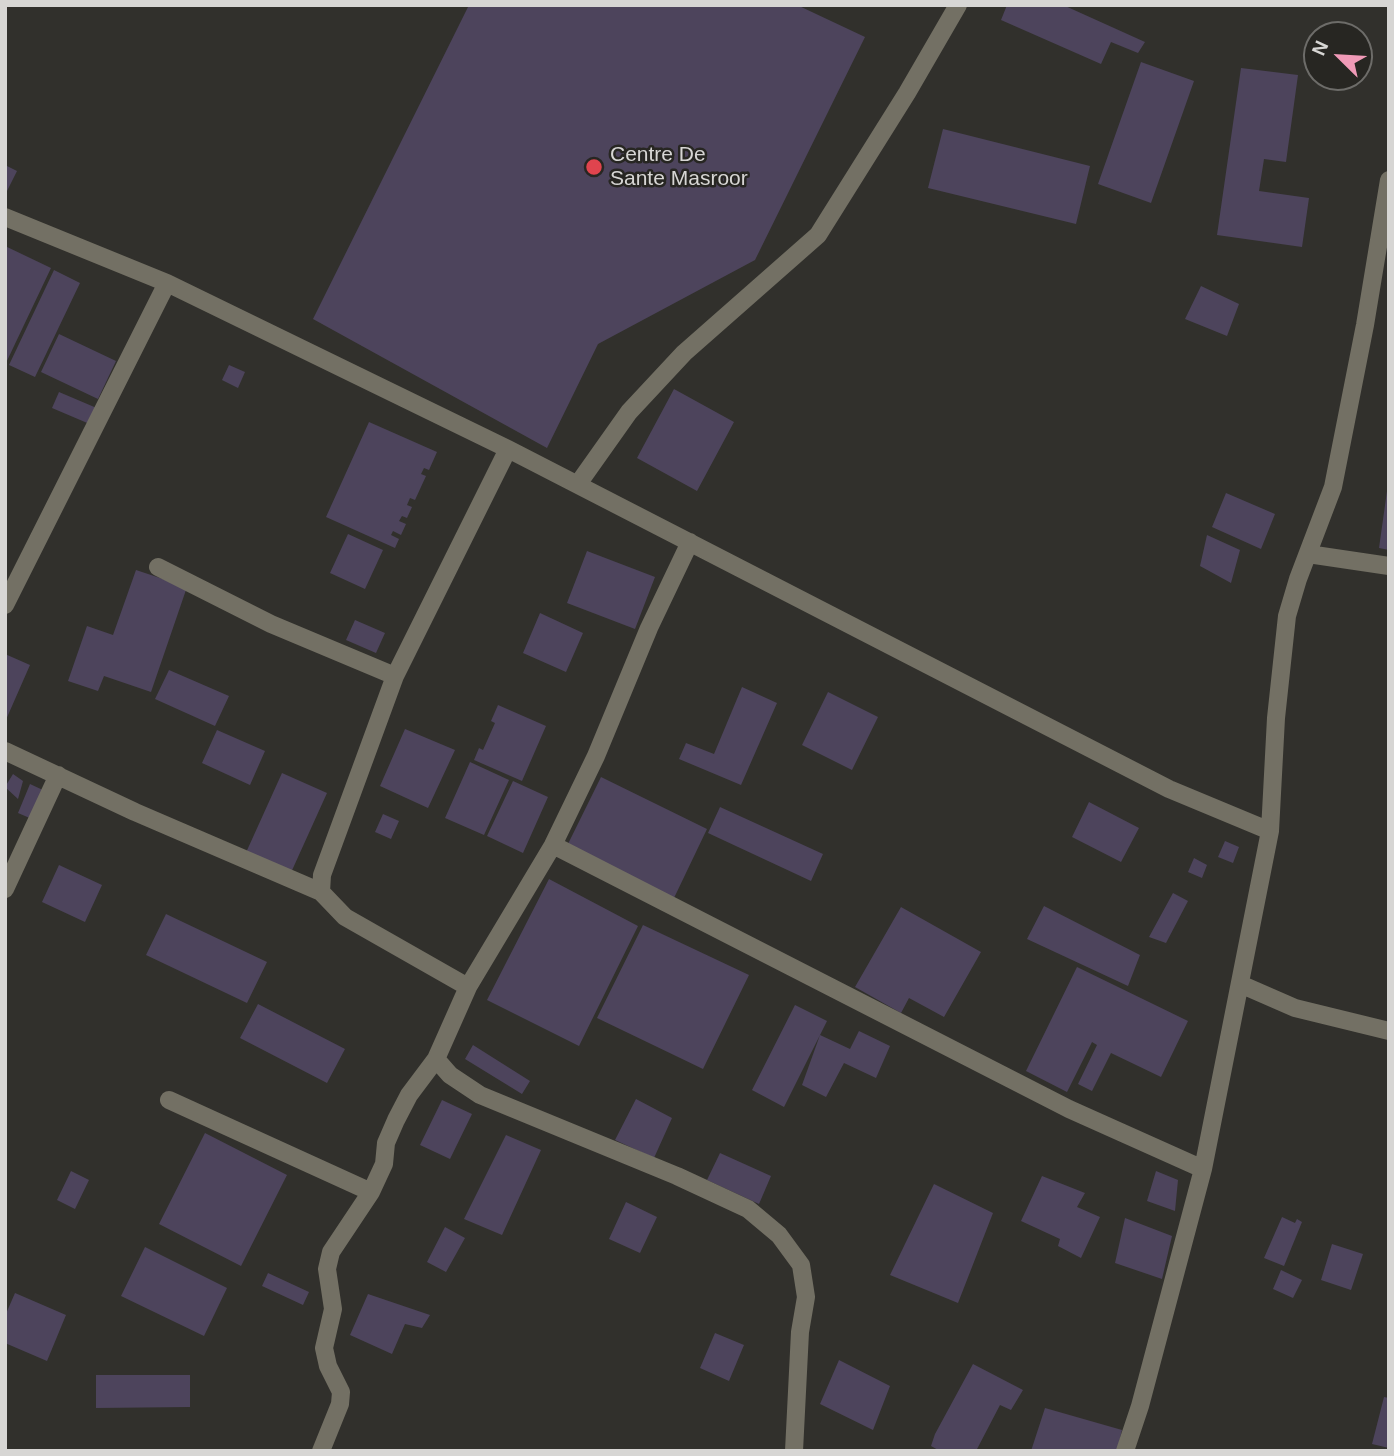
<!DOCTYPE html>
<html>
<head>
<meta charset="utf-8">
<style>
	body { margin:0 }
	#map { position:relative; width:1394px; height:1456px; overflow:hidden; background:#31302c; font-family:Helvetica,sans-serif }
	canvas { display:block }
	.frame { position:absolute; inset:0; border:7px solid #d7d6d4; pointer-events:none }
	.north { position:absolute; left:1303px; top:21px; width:70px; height:70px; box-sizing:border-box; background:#272622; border:2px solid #6d6c69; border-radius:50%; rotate:294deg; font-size:19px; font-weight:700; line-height:28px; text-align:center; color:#d7d6d4 }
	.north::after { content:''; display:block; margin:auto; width:24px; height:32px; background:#f09ab7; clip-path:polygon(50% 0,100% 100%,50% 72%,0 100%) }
</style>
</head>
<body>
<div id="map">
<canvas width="1394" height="1456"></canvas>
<div class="frame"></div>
<div class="north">N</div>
</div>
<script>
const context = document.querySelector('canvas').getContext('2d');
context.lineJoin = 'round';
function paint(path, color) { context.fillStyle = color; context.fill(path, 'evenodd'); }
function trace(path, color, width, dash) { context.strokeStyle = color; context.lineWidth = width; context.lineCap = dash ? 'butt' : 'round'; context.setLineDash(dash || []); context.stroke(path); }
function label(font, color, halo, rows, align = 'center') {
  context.font = font + ' Helvetica,sans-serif'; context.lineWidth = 5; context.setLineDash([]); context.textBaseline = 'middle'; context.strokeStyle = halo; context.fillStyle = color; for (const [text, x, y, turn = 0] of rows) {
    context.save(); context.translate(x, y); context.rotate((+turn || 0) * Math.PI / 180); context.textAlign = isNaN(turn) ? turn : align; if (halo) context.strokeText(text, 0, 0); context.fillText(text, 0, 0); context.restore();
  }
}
const building = new Path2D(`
	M 469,5 L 797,5 L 865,37 L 755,260 L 598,344 L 547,448 L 313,319 Z
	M 1007,5 L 1063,5 L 1145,42 L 1138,53 L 1111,42 L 1101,64 L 1001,20 Z
	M 1141,62 L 1194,81 L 1151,203 L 1098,184 Z
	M 1241,68 L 1298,75 L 1286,162 L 1264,159 L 1259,191 L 1309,198 L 1302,247 L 1217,235 Z
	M 943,129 L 1090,166 L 1076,224 L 928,188 Z
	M 5,165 L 17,171 L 5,195 Z
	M 5,246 L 51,268 L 5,365 Z
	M 54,270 L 80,283 L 35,377 L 9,365 Z
	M 1201,286 L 1239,304 L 1227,336 L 1185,319 Z
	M 59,334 L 116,361 L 98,399 L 41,372 Z
	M 229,365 L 245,372 L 238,388 L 222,380 Z
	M 674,389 L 734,422 L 697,491 L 637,458 Z
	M 59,392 L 99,409 L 92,425 L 52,408 Z
	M 369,422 L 437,452 L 429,470 L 424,468 L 421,474 L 426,476 L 415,500 L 410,498 L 407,505 L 412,507 L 407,518 L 402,516 L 399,521 L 406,524 L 401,535 L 393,531 L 391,535 L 399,539 L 395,548 L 326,517 Z
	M 1387,491 L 1389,491 L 1389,550 L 1379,548 Z
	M 1226,493 L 1275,514 L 1261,549 L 1212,527 Z
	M 348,534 L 383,550 L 365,589 L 330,573 Z
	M 1207,535 L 1240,550 L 1231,583 L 1200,566 Z
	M 587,551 L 655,577 L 635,629 L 567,603 Z
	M 136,570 L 187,587 L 151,692 L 104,676 L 98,691 L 68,681 L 87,626 L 113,635 Z
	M 540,613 L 583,633 L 566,672 L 523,653 Z
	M 355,620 L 385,633 L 376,653 L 346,640 Z
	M 5,654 L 30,665 L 5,722 Z
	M 169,670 L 229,696 L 215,726 L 155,699 Z
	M 742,687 L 777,703 L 741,785 L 679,759 L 686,743 L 714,754 Z
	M 828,692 L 878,717 L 852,770 L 802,745 Z
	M 498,705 L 546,726 L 522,781 L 474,760 L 479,748 L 483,750 L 495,723 L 491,721 Z
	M 405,729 L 455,750 L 428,808 L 380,786 Z
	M 217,730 L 265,751 L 250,785 L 202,763 Z
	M 470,762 L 509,780 L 484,835 L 445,818 Z
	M 282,773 L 327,793 L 289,877 L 244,857 Z
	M 13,774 L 23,781 L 18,799 L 5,787 Z
	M 601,777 L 707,829 L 674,898 L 567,846 Z
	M 513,781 L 548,797 L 523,853 L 487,836 Z
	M 30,784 L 45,791 L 32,819 L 18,813 Z
	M 1089,802 L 1139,828 L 1121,862 L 1072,837 Z
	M 720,807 L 823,854 L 811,881 L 708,833 Z
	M 383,814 L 399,821 L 391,839 L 375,832 Z
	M 1225,841 L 1239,847 L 1233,863 L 1218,857 Z
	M 1194,858 L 1207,865 L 1202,878 L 1188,872 Z
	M 59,865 L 102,885 L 85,922 L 42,902 Z
	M 549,879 L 638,926 L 579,1046 L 487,1000 Z
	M 1173,893 L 1188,901 L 1166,943 L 1149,937 Z
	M 1044,906 L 1140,955 L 1128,986 L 1027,939 Z
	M 901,907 L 981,952 L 944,1017 L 909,998 L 901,1013 L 855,987 Z
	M 166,914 L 267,962 L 247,1003 L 146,955 Z
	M 643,925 L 749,975 L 703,1069 L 597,1018 Z
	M 1077,967 L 1188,1021 L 1161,1077 L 1111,1053 L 1092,1091 L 1078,1084 L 1097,1045 L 1092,1042 L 1067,1092 L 1026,1071 Z
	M 258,1004 L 345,1049 L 327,1083 L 240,1038 Z
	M 795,1005 L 827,1021 L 784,1107 L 752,1090 Z
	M 859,1031 L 890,1046 L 876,1078 L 844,1063 L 826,1097 L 802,1085 L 820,1035 L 850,1049 Z
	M 473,1045 L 530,1081 L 522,1094 L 465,1059 Z
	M 636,1099 L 672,1118 L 654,1158 L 615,1140 Z
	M 442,1100 L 472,1114 L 450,1159 L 420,1145 Z
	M 205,1133 L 287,1175 L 241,1266 L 159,1224 Z
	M 506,1135 L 541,1150 L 502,1235 L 464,1219 Z
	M 720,1153 L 771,1176 L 759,1204 L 707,1180 Z
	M 71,1171 L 89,1180 L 75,1209 L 57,1200 Z
	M 1156,1171 L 1178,1180 L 1175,1211 L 1147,1201 Z
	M 1042,1176 L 1085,1193 L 1077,1207 L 1100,1217 L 1081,1258 L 1058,1246 L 1060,1239 L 1021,1221 Z
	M 934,1184 L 993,1213 L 958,1303 L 890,1275 Z
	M 626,1202 L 657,1217 L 640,1253 L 609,1239 Z
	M 1282,1217 L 1295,1223 L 1297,1219 L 1302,1222 L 1284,1266 L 1264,1258 Z
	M 1125,1218 L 1172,1236 L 1162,1279 L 1115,1263 Z
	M 445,1227 L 465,1238 L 446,1272 L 427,1262 Z
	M 1332,1244 L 1363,1254 L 1351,1290 L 1321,1280 Z
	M 145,1247 L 227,1288 L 204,1336 L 121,1296 Z
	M 1281,1270 L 1302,1280 L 1293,1298 L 1273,1289 Z
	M 268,1273 L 309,1292 L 303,1305 L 262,1286 Z
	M 15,1293 L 66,1315 L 47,1361 L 5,1343 L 5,1316 Z
	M 368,1294 L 430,1315 L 422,1328 L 405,1324 L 392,1354 L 350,1335 Z
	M 715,1333 L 744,1345 L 729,1381 L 700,1368 Z
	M 839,1360 L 890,1386 L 873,1430 L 820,1404 Z
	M 973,1364 L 1023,1390 L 1011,1410 L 1000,1405 L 976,1451 L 940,1451 L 931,1446 L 935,1434 Z
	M 96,1375 L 190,1375 L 190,1407 L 96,1408 Z
	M 1384,1397 L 1389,1398 L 1389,1448 L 1372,1444 Z
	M 1045,1408 L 1122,1430 L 1117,1451 L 1031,1451 Z`);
const minor = new Path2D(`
	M 5,217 L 167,283 L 508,449 L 1169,789 L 1270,831
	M 578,484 L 629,412 L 684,353 L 818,235 L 907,93 L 958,5
	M 1308,554 L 1389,566
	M 158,567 L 271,624 L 395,676
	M 5,605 L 167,283
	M 5,751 L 135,812 L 321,892
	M 553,845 L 1069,1109 L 1203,1169
	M 5,889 L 58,775
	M 1240,984 L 1295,1008 L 1389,1031
	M 468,987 L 345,917 L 321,892 L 322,875 L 395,676 L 508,449
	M 436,1059 L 450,1075 L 480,1095 L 677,1176 L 748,1209 L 779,1235 L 801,1265 L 806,1297 L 800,1332 L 794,1451
	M 169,1100 L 371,1192
	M 321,1451 L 340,1404 L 341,1392 L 328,1366 L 324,1348 L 333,1309 L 327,1269 L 331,1252 L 371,1192 L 384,1164 L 386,1143 L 396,1120 L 409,1095 L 436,1059 L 468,987 L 553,845 L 596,756 L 649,628 L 690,542
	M 1125,1451 L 1140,1406 L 1203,1169 L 1270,831 L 1276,718 L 1287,616 L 1298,579 L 1333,487 L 1365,325 L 1389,180`);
const markers = [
	[594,167,9,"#e0444e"]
];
const poiNames = [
	["Centre De",610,155],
	["Sante Masroor",610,179]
];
paint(building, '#4d445c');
trace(minor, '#737064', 18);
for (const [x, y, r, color] of markers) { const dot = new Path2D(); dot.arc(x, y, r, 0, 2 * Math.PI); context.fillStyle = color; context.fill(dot); trace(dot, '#272622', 2.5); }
label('21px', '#d7d6d4', '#272622', poiNames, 'left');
</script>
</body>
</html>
